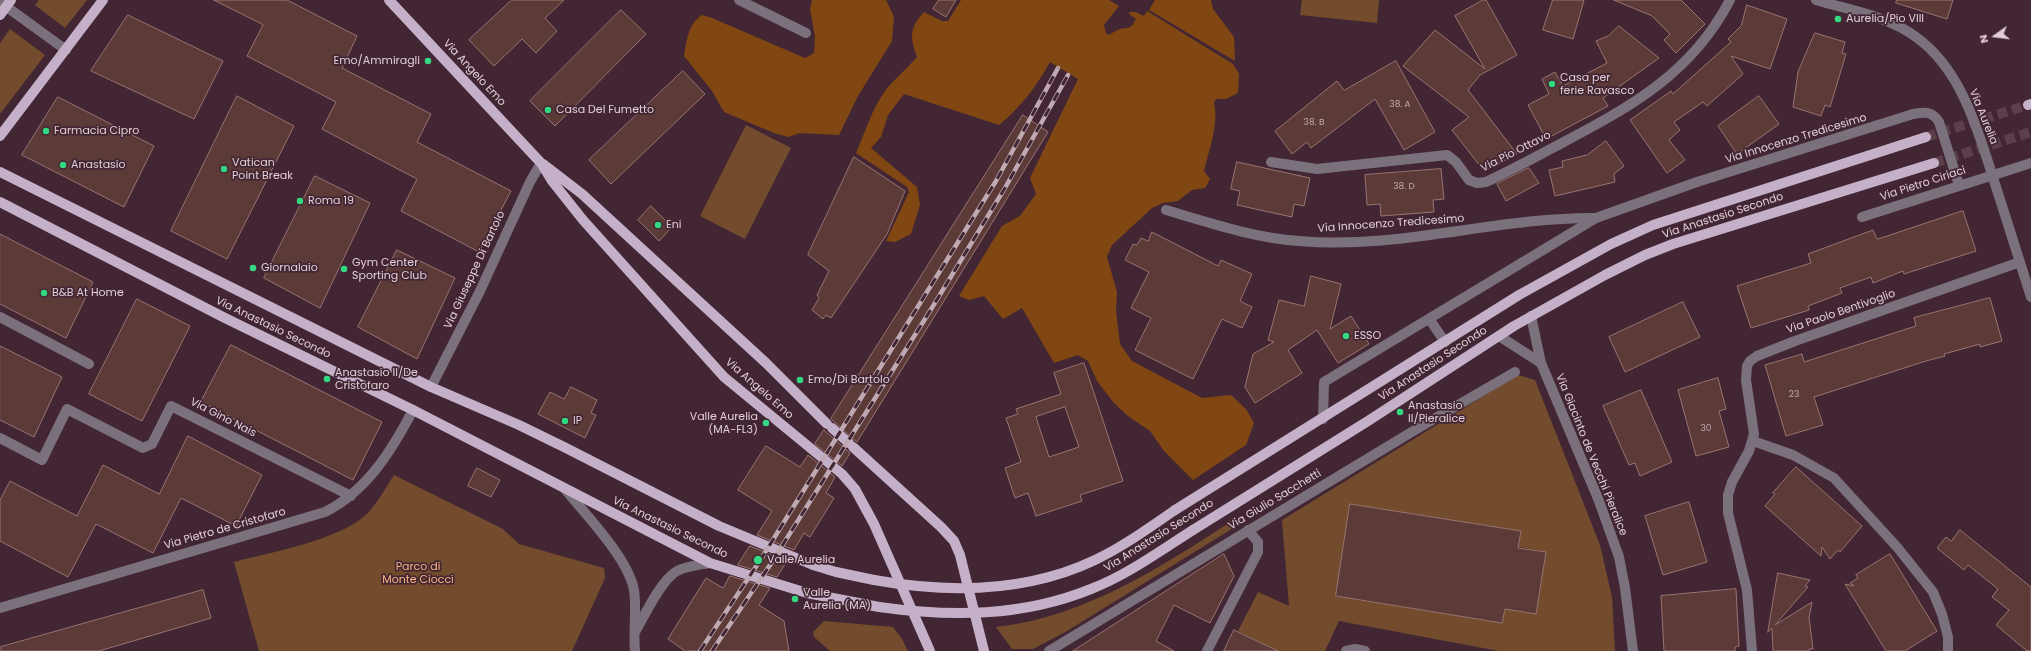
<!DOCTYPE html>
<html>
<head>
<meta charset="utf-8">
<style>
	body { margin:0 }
	#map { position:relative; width:2031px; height:651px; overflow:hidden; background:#432633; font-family:Poppins,sans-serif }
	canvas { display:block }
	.north { position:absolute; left:1975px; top:16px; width:40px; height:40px; -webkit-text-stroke:3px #432633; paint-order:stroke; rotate:256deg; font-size:11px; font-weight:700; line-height:16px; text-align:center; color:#e1ced6 }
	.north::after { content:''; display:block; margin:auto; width:14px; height:18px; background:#e1ced6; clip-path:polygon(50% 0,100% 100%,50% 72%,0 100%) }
</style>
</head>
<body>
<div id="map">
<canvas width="2031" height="651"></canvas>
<div class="north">N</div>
</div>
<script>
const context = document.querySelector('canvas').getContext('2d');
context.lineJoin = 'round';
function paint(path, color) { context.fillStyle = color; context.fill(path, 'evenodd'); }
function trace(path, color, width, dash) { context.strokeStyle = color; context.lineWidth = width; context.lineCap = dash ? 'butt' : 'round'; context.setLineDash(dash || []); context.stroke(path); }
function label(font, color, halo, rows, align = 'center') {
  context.font = font + ' Poppins,sans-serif'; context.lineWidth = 3.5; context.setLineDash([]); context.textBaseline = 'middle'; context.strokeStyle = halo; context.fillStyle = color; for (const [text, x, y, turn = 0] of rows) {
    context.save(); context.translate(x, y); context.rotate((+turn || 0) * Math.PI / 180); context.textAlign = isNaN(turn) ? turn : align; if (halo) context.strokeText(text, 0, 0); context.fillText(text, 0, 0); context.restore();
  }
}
const green = new Path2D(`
	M 39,0 L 87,0 L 65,28 L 35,5 Z
	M 1302,0 L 1379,0 L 1377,23 L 1300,15 Z
	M 10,29 L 45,55 L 0,114 L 0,43 Z
	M 746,125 L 791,148 L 745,239 L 700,216 Z
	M 1518,375 L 1535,380 L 1600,545 L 1612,597 L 1615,651 L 1499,651 L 1339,621 L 1325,651 L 1278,651 L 1238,631 L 1258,592 L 1289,606 L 1282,520 ZM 1350,504 L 1521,531 L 1518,547 L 1546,552 L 1536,614 L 1505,609 L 1502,623 L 1336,596 Z
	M 394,475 L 503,529 L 519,544 L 604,568 L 605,578 L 572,651 L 259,651 L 234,562 C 271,552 341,540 368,513 C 378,502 386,487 394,475 Z
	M 1235,519 L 1238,525 L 1067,631 L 1033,649 L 1012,649 L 996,627 C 1085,617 1161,567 1235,519 Z
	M 824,621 L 893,627 L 902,639 L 908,651 L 830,651 L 814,637 L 813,632 Z`);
const forest = new Path2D(`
	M 812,0 L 886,0 L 894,17 L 892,41 L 858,96 L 839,135 L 800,133 L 788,137 L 774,133 L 724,112 L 712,91 L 684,56 C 687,40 688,24 702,15 L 712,18 L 805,58 L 814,53 L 815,36 L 810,9 Z
	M 961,0 L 1109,0 L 1119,6 L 1104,25 L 1106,33 L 1109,35 C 1112,33 1115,31 1118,30 C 1126,26 1130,32 1136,19 L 1129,14 L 1130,12 L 1136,12 L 1144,16 L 1147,11 L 1233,64 L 1239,74 L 1238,93 L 1226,99 L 1216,99 L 1214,103 C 1219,124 1209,150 1204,171 L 1210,179 L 1205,188 L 1192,190 L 1178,201 L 1163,203 L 1152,208 L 1112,245 L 1107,257 L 1117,292 L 1116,311 L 1120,344 L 1132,361 L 1202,398 L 1231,395 L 1246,409 L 1254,423 L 1246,445 L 1193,480 L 1164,451 L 1150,431 L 1128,416 L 1114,403 L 1097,381 L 1088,361 L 1078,355 L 1054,363 L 1022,308 L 1003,319 L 984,296 L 969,300 L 959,296 L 1002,226 L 1020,216 L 1036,194 L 1030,178 L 1078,79 L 1050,62 C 1036,87 1021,107 999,125 L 904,94 L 888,115 L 881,137 L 871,148 L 917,187 L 920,205 L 911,234 L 895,242 L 886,241 L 909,192 L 907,187 L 856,153 C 865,132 872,109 885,91 C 895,78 907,69 917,57 C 910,37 909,28 924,12 L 942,21 L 948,21 Z
	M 1155,0 L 1211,0 L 1213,9 L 1234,37 L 1235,61 L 1149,10 Z`);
const building = new Path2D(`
	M 214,0 L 287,0 L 357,36 L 342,68 L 431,114 L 417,142 L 511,191 L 479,252 L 401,211 L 417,179 L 322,129 L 336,102 L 247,56 L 263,25 Z
	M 512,0 L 564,0 L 545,18 L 557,31 L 536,53 L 522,39 L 494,66 L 469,40 Z
	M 939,0 L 956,0 L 946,17 L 933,9 Z
	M 1483,0 L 1486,0 L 1517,55 L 1480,75 L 1468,90 L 1517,154 L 1484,171 L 1452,130 L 1469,117 L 1403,66 L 1435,30 L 1485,69 L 1455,16 Z
	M 1553,0 L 1584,0 L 1573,39 L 1543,30 Z
	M 1614,0 L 1681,0 L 1705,24 L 1676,53 L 1664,40 L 1670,34 L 1652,16 Z
	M 1897,0 L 1953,0 L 1947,19 L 1896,3 Z
	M 1747,5 L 1787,19 L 1770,69 L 1731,56 L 1743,74 L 1707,106 L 1703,102 L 1674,122 L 1680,130 L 1669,140 L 1685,160 L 1667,173 L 1630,120 L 1671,91 L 1673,94 L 1731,42 L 1728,39 L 1741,26 Z
	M 621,10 L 646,34 L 555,126 L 530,101 Z
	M 128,15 L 223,61 L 194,119 L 91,71 Z
	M 1619,26 L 1659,58 L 1603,98 L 1608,106 L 1546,139 L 1528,105 L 1549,94 L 1542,79 L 1555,72 L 1563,86 L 1607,63 L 1596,41 L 1608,36 Z
	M 1815,33 L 1845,42 L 1842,53 L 1846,54 L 1830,107 L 1825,105 L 1821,116 L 1793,107 L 1798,72 Z
	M 1396,61 L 1435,132 L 1404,150 L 1375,99 L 1311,148 L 1307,142 L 1292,154 L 1275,131 L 1337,81 L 1344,90 Z
	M 683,71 L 705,94 L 611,184 L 589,160 Z
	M 237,96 L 294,126 L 227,259 L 171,231 Z
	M 1759,96 L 1779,124 L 1737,154 L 1718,126 Z
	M 58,97 L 154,146 L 124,207 L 22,155 Z
	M 1023,115 L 1048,132 L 857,442 L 831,419 Z
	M 1606,141 L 1624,166 L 1614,174 L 1615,182 L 1555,196 L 1549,170 L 1563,167 L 1562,161 L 1587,155 Z
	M 854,157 L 905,191 L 887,234 L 831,318 L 826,315 L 823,319 L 812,310 L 819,298 L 817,295 L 829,271 L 808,255 Z
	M 1237,162 L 1310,178 L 1304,206 L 1294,204 L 1292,217 L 1237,205 L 1240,191 L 1231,189 Z
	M 1529,168 L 1539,183 L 1506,201 L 1497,184 Z
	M 1441,169 L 1444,199 L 1433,200 L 1434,212 L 1381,216 L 1380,204 L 1367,205 L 1365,175 Z
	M 315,176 L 370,203 L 320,308 L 264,278 Z
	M 651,206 L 672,227 L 659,241 L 638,220 Z
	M 1963,211 L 1976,251 L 1904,274 L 1903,271 L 1873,283 L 1871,277 L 1840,288 L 1842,293 L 1808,306 L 1809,310 L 1751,328 L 1737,286 L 1811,263 L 1808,254 L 1873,230 L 1877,239 Z
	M 1152,232 L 1218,266 L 1221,260 L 1252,274 L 1240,301 L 1252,307 L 1242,328 L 1222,319 L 1193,379 L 1135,350 L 1151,318 L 1131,308 L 1149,272 L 1125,260 L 1133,244 L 1137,245 L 1141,238 L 1148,241 Z
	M 0,234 L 93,282 L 66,338 L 0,304 Z
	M 397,250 L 455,278 L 417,359 L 358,327 Z
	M 1311,276 L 1341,284 L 1330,329 L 1351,316 L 1369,344 L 1338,363 L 1317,330 L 1288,350 L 1302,373 L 1255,403 L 1245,387 L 1253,354 L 1274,342 L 1268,340 L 1279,300 L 1304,306 Z
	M 1990,298 L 2002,341 L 1980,347 L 1980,344 L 1944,354 L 1945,356 L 1926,361 L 1814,397 L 1823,425 L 1786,436 L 1765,365 L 1802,354 L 1804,362 L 1916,326 L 1914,318 Z
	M 137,299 L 190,326 L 142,421 L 89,394 Z
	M 1683,302 L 1700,337 L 1625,372 L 1609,337 Z
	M 231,345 L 382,422 L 353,480 L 201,402 Z
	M 0,346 L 62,377 L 34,437 L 0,420 Z
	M 1084,363 L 1123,481 L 1080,495 L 1082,501 L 1036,516 L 1028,493 L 1015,498 L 1005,468 L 1021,462 L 1006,418 L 1018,414 L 1016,409 L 1061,394 L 1054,373 ZM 1065,407 L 1079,447 L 1049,457 L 1036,417 Z
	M 1718,378 L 1726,409 L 1719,411 L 1729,447 L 1696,456 L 1678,390 Z
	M 571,387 L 597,400 L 591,413 L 596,415 L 585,438 L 538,414 L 550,392 L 564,399 Z
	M 1641,390 L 1672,462 L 1640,476 L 1635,463 L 1629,465 L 1603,406 Z
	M 824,430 L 850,453 L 842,466 L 815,444 Z
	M 188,436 L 262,475 L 236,526 L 181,498 L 153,553 L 96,524 L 68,577 L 0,541 L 0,500 L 10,481 L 77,516 L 103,465 L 159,494 Z
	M 766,446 L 800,467 L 808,455 L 835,477 L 826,493 L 834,498 L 810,537 L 804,533 L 794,550 L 757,535 L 772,511 L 738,490 Z
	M 1796,467 L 1862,526 L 1840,552 L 1838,550 L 1830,559 L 1822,547 L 1821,556 L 1765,506 L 1775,494 L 1773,493 Z
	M 477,468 L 500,480 L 491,497 L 468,486 Z
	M 1689,502 L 1707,562 L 1663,575 L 1645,516 Z
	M 1350,504 L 1521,531 L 1518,548 L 1546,552 L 1536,614 L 1505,609 L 1502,623 L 1336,596 Z
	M 1960,530 L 2031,587 L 2031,651 L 2027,651 L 1996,625 L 2009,610 L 1992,597 L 1998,589 L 1968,565 L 1964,570 L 1937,548 L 1946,537 L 1951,541 Z
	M 750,546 L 787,561 L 777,577 L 738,565 Z
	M 1224,554 L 1234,576 L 1210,623 L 1174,605 L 1156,641 L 1174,651 L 1073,651 Z
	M 1890,554 L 1937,631 L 1905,651 L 1886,651 L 1845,584 L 1854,586 L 1850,583 L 1858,578 L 1856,575 Z
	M 1778,573 L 1810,580 L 1805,586 L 1808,587 L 1775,625 L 1812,602 L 1809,618 L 1813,649 L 1809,649 L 1809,651 L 1773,651 L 1772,628 L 1768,632 Z
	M 730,576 L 770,588 L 759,605 L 784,621 L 789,651 L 685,651 L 668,639 L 706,578 L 723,588 Z
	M 1736,589 L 1739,646 L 1735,647 L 1735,651 L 1664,651 L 1661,596 Z
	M 203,590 L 211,618 L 99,651 L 1,651 L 1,647 Z
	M 1234,630 L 1278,651 L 1224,651 Z`);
const majorTunnel = new Path2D(`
	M 1926,137 L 2028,105
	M 1934,163 L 2031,132`);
const minor = new Path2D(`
	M 739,0 L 806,33
	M 1816,0 C 1849,10 1888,16 1916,37 C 1965,72 1980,139 1998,193 C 2009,227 2020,262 2031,297
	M 0,2 L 66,50
	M 1271,162 L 1317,169 L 1447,155 L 1456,162 L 1469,180 L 1477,183 L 1486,182 C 1512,170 1537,156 1562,143 C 1632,106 1692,73 1730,0
	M 1166,210 C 1210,223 1254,238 1299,241 C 1399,250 1497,217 1596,218
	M 1862,217 L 2031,163
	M 1531,316 L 1541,363 L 1599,501 L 1619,557 L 1625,588 L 1633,651
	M 0,317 L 89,364
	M 1430,320 L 1445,342
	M 1499,336 L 1541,363
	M 431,387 L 480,291 L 530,182 L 541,163
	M 1323,419 L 1324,382 L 1596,218 L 1697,182 L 1913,114 C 1925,112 1932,111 1939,122 L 1959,185
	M 0,438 L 42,460 L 67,409 L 143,448 L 152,444 L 171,406 L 351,496
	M 1753,441 L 1793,455 L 1834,478 L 1897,547 L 1933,592 L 1942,614 L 1948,637 L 1948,651
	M 565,489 C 586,515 628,558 634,590 C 637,610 633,631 635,651
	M 0,608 L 325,512 C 367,491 392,450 413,410
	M 635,632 C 645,615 661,580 677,571 C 687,566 699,565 710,563
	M 1049,651 L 1415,430 L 1515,372
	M 1207,651 L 1258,552 L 1258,542 L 1248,530
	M 1346,651 L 1355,649 L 1365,651
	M 1752,651 L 1747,590 L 1728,513 L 1728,495 L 1732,482 L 1749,451 L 1754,434 L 1746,380 L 1747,366 L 1750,361 L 1757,356 L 1795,341 L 2020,262`);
const major = new Path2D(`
	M 389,0 L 541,163 L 552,181 L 583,220 L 724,377 L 842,474 L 855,489 L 874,524 L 930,651
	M 0,15 L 11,0
	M 2028,105 L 2031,104
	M 0,136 L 103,0
	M 543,164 L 582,194 L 766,363 L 827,424
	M 0,172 L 431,387 L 519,425 L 564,447 L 719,526 L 813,565 L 836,572 L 874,580
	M 0,202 L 223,317 L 413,410 L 710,563 L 807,593 L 879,607
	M 832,428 L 849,443
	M 853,447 L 941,527 L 954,541 L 960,555 L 984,651
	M 1175,510 L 1519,295 L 1611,244 L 1653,225 L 1926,137
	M 1193,530 L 1368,421 L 1514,326 L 1605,275 L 1645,255 L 1673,244 L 1934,163`);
const rail = new Path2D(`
	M 700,651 L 761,559 L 996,181 L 1058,68
	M 712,651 L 770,565 L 930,311 L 1005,188 L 1068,75`);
const majorBridge = new Path2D(`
	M 874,580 C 947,593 1026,593 1095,560 C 1124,546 1149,528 1175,510
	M 879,607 C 951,617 1022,617 1091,589 C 1127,575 1160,551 1193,530`);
const markers = [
	[1838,19,4,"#33d882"],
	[428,61,4,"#33d882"],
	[1552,84,4,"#33d882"],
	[548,110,4,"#33d882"],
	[46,131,4,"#33d882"],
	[63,165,4,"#33d882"],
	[224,169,4,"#33d882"],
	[300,201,4,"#33d882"],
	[658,225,4,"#33d882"],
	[253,268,4,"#33d882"],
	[344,269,4,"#33d882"],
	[44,293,4,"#33d882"],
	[1346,336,4,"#33d882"],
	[327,379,4,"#33d882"],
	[800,380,4,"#33d882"],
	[1400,412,4,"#33d882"],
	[565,421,4,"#33d882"],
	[766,423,4,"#33d882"],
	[758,560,5,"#33d882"],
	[795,599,4,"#33d882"]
];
const numberNames = [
	["38. A",1400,105],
	["38. B",1314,123],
	["38. D",1404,187],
	["23",1794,395],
	["30",1706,429]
];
const poiNames = [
	["Aurelia/Pio VIII",1846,19],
	["Emo/Ammiragli",420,61,"right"],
	["Casa per",1560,78],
	["ferie Ravasco",1560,91],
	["Casa Del Fumetto",556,110],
	["Farmacia Cipro",54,131],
	["Vatican",232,163],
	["Point Break",232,176],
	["Anastasio",71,165],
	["Roma 19",308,201],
	["Eni",666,225],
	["Gym Center",352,263],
	["Sporting Club",352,276],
	["Giornalaio",261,268],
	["B&B At Home",52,293],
	["ESSO",1354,336],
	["Anastasio II/De",335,373],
	["Cristofaro",335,386],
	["Emo/Di Bartolo",808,380],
	["Anastasio",1408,406],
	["II/Pieralice",1408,419],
	["Valle Aurelia",758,417,"right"],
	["(MA-FL3)",758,430,"right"],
	["IP",573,421],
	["Valle Aurelia",767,560],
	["Valle",803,593],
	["Aurelia (MA)",803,606]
];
const streetNames = [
	["Via Angelo Emo",474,73,47],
	["Via Aurelia",1983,117,68],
	["Via Innocenzo Tredicesimo",1796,139,-17],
	["Via Pio Ottavo",1516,152,-27],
	["Via Pietro Ciriaci",1923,184,-18],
	["Via Anastasio Secondo",1723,216,-18],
	["Via Innocenzo Tredicesimo",1391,224,-4],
	["Via Giuseppe Di Bartolo",475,270,-65],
	["Via Paolo Bentivoglio",1841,312,-19],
	["Via Anastasio Secondo",273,328,26],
	["Via Anastasio Secondo",1433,364,-33],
	["Via Angelo Emo",759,389,41],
	["Via Gino Nais",223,418,27],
	["Via Giacinto de Vecchi Pieralice",1591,455,68],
	["Via Giulio Sacchetti",1275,500,-31],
	["Via Anastasio Secondo",670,528,26],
	["Via Pietro de Cristofaro",225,529,-16],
	["Via Anastasio Secondo",1159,536,-32]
];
const parkNames = [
	["Parco di",418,567],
	["Monte Ciocci",418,580]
];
paint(green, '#734c2e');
paint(forest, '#814713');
paint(building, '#5c3a38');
trace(building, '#997471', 1);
trace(majorTunnel, '#5b3f4b', 10, [10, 5]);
trace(minor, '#7b717d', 10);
trace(major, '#c4b1c9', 10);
trace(rail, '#bfaab3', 4.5);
trace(rail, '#432633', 3, [9]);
trace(majorBridge, '#c4b1c9', 10);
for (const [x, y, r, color] of markers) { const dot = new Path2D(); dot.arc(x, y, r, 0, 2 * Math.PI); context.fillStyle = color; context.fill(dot); trace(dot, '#432633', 1.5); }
label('9px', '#c0a9ae', null, numberNames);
label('11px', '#e1ced6', '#432633', poiNames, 'left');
label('11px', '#e1ced6', '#432633', streetNames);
label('11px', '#f9b481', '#432633', parkNames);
</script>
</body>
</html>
